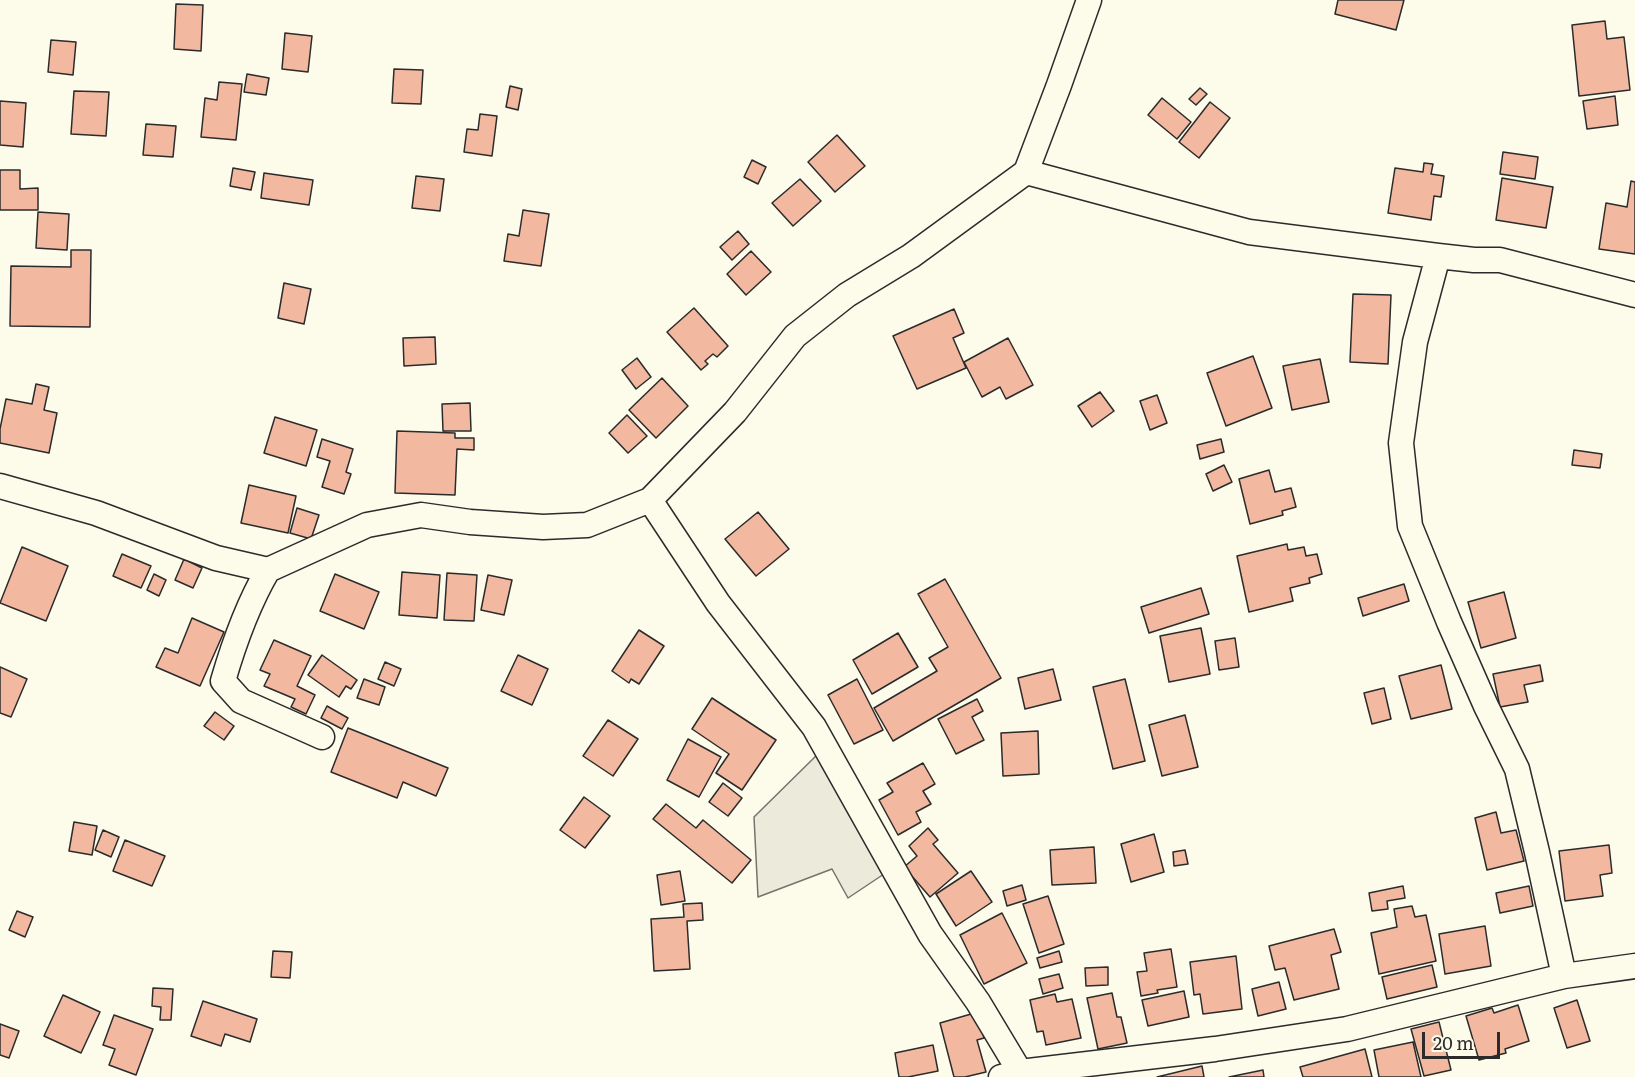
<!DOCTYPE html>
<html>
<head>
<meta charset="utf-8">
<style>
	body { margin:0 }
	#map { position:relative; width:1635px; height:1077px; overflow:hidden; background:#fdfbea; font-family:Literata,serif }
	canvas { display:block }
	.scale { position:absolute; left:1422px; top:1032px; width:78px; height:27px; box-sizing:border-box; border:3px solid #2b2b2b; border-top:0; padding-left:8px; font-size:18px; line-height:21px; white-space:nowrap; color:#2b2b2b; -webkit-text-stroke:4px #fdfbea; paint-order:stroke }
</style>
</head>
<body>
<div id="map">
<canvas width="1635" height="1077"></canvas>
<div class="scale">20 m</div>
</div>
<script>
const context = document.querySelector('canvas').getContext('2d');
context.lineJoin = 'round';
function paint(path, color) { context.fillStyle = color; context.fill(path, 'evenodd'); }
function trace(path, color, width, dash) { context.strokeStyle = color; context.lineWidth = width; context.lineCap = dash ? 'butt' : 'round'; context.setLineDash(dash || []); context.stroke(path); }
const green = new Path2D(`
	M 822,750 L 884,874 L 848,898 L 832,869 L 758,897 L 754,817 Z`);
const building = new Path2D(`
	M 1338,0 L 1404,0 L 1396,30 L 1335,14 Z
	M 176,4 L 203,5 L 201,51 L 174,49 Z
	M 1605,21 L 1607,39 L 1624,37 L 1630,90 L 1579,96 L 1572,25 Z
	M 285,33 L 312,36 L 308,72 L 282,69 Z
	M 51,40 L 76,42 L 73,75 L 48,72 Z
	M 394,69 L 423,70 L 421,104 L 392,103 Z
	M 247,74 L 269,78 L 266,95 L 244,92 Z
	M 219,82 L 242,84 L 236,140 L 201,137 L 205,98 L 217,100 Z
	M 510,86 L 522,89 L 518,110 L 506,107 Z
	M 1200,88 L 1207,94 L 1196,105 L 1189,99 Z
	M 74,91 L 109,92 L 106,136 L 71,134 Z
	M 1615,96 L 1618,125 L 1587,129 L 1583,101 Z
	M 1162,98 L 1191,122 L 1177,139 L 1148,115 Z
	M 0,101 L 26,103 L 23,147 L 0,145 Z
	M 1210,102 L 1230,118 L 1199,158 L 1179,142 Z
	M 480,114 L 497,116 L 492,156 L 464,152 L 467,129 L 478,130 Z
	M 146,124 L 176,126 L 173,157 L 143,155 Z
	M 837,135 L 865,166 L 835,192 L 808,162 Z
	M 1503,152 L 1538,157 L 1535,179 L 1500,174 Z
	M 752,160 L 766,167 L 758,184 L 744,177 Z
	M 1424,163 L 1433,164 L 1431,174 L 1444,176 L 1441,197 L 1434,196 L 1431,220 L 1388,213 L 1395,168 L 1423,172 Z
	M 233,168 L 255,172 L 251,190 L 230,186 Z
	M 0,170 L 20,170 L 20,189 L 38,188 L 38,210 L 0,210 Z
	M 264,173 L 313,180 L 309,205 L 261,198 Z
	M 416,176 L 444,179 L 440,211 L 412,208 Z
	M 1502,178 L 1553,187 L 1546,228 L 1496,220 Z
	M 800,179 L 821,201 L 793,226 L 772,203 Z
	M 1631,181 L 1635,182 L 1635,254 L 1599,249 L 1606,203 L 1627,207 Z
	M 523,210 L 549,214 L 541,266 L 504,261 L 508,234 L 519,236 Z
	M 38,212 L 69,214 L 67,250 L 36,248 Z
	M 738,231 L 749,244 L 732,260 L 720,247 Z
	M 71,250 L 91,250 L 90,327 L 10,326 L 11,266 L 71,267 Z
	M 751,251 L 771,272 L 746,295 L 727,274 Z
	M 284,283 L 311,289 L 304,324 L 278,318 Z
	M 1353,294 L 1391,295 L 1388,364 L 1350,362 Z
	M 694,308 L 728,346 L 717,357 L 713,354 L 705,361 L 708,364 L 701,370 L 667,332 Z
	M 954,309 L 964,333 L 953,338 L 966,368 L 917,389 L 893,336 Z
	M 435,337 L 436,364 L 404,366 L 403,338 Z
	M 1008,338 L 1033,385 L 1006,399 L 1000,387 L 982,397 L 964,362 Z
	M 1253,356 L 1272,408 L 1226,426 L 1207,373 Z
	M 637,358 L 651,377 L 636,389 L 622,370 Z
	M 1320,359 L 1329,402 L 1292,410 L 1283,366 Z
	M 662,378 L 688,406 L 656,438 L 629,410 Z
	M 36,384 L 49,387 L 44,410 L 57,413 L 49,453 L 0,443 L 0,429 L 6,399 L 32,404 Z
	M 1100,392 L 1114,411 L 1092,427 L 1078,406 Z
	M 1157,395 L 1167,423 L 1150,430 L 1140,401 Z
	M 470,403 L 471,431 L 443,431 L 442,404 Z
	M 627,415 L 647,436 L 628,453 L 609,433 Z
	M 275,417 L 317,430 L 306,466 L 264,453 Z
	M 397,431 L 455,433 L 455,438 L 474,438 L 474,450 L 457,449 L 455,495 L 395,493 Z
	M 322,439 L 353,449 L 346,472 L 351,474 L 344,494 L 322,487 L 330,461 L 317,457 Z
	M 1221,439 L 1224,452 L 1200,459 L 1197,445 Z
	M 1574,450 L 1602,454 L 1600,468 L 1572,465 Z
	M 1224,465 L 1232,482 L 1213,491 L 1206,474 Z
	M 1269,470 L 1275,492 L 1291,488 L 1296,507 L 1282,511 L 1283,515 L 1250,524 L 1239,479 Z
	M 249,485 L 296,496 L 288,533 L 241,523 Z
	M 297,508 L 319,515 L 311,539 L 290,533 Z
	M 758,512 L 789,549 L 756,576 L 725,539 Z
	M 1287,544 L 1288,550 L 1304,547 L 1306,556 L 1317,554 L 1322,574 L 1309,578 L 1310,583 L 1290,588 L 1293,601 L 1249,612 L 1237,556 Z
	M 22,547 L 68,566 L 46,621 L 0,603 Z
	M 122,554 L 151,566 L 141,588 L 113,576 Z
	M 184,559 L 202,568 L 193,588 L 175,580 Z
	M 402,572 L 440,575 L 437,618 L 399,615 Z
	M 447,573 L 477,575 L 474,621 L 444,620 Z
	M 154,574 L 166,580 L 159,596 L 147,590 Z
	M 335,574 L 379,592 L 364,629 L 320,611 Z
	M 488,575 L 512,580 L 504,615 L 481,610 Z
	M 945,579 L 1001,678 L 893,741 L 874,708 L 937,671 L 929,658 L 948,647 L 918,594 Z
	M 1404,584 L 1409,601 L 1363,616 L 1358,598 Z
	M 1201,588 L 1209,614 L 1149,633 L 1141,607 Z
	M 1504,592 L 1516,638 L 1481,648 L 1468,602 Z
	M 192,618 L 224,632 L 200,686 L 156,667 L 165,648 L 178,653 Z
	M 1201,628 L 1210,674 L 1169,682 L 1160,636 Z
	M 639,630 L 664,646 L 639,684 L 631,679 L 629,683 L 612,671 Z
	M 898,633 L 918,667 L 872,694 L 853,660 Z
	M 1235,638 L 1239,667 L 1219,670 L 1215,641 Z
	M 274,640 L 311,656 L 297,686 L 315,695 L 306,714 L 291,707 L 295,699 L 264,686 L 270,674 L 260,670 Z
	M 322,655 L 357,680 L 351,689 L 346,686 L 339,697 L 308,675 Z
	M 518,655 L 548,669 L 532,705 L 501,691 Z
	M 385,662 L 401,669 L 394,686 L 378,679 Z
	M 1441,665 L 1452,709 L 1411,719 L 1399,676 Z
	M 1540,665 L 1543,681 L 1524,685 L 1528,702 L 1500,707 L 1493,674 Z
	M 0,667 L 27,679 L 11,717 L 0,713 Z
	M 1053,669 L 1061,700 L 1025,709 L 1018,678 Z
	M 364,679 L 385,687 L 379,705 L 357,698 Z
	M 857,679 L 883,730 L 854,744 L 828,695 Z
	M 1125,679 L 1145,761 L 1113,769 L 1093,687 Z
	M 1384,688 L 1391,719 L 1372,724 L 1364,693 Z
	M 712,698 L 776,740 L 742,790 L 716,773 L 729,754 L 692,729 Z
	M 977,699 L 983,711 L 972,717 L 984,740 L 956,754 L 938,719 Z
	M 327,706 L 348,718 L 342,729 L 321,718 Z
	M 215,712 L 234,726 L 224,740 L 204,726 Z
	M 1185,715 L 1198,767 L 1162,776 L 1149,725 Z
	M 608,720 L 638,739 L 613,776 L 583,756 Z
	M 348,728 L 448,768 L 436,796 L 403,782 L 397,798 L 331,772 Z
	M 1038,731 L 1039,774 L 1003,776 L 1001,733 Z
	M 688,739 L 721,757 L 699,797 L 667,780 Z
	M 923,763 L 935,784 L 923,791 L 931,804 L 916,812 L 921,822 L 898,835 L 879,800 L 893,792 L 887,783 Z
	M 723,783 L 742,798 L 728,816 L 709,802 Z
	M 584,797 L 610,816 L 585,848 L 560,830 Z
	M 666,804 L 696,828 L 703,820 L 751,860 L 732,883 L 653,819 Z
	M 1496,812 L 1501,833 L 1516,830 L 1524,861 L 1487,870 L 1475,818 Z
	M 74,822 L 97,826 L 92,855 L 69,851 Z
	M 928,828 L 938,840 L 933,844 L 958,873 L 930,897 L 904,867 L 917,856 L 909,846 Z
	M 103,830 L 119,837 L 111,857 L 95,850 Z
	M 1154,834 L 1164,872 L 1131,882 L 1121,844 Z
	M 125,840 L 165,856 L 152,886 L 113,871 Z
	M 1609,845 L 1612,873 L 1600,875 L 1603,896 L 1565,901 L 1559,851 Z
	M 1094,847 L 1096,883 L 1052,885 L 1050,850 Z
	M 1185,850 L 1188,864 L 1174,866 L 1173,852 Z
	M 680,871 L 685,901 L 661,905 L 657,875 Z
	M 971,871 L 992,902 L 956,926 L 936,894 Z
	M 1022,885 L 1026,900 L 1007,906 L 1003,891 Z
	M 1403,886 L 1405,898 L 1387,901 L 1388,909 L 1372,911 L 1369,893 Z
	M 1529,886 L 1533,906 L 1500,913 L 1496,893 Z
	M 1048,896 L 1064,944 L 1039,953 L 1023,904 Z
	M 702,903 L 703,920 L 687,921 L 690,969 L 654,971 L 651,919 L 684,917 L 683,904 Z
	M 1412,906 L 1415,917 L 1426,915 L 1436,961 L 1379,974 L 1371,933 L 1397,927 L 1394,909 Z
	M 17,911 L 33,917 L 25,937 L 9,930 Z
	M 1002,913 L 1027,963 L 984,984 L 960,935 Z
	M 1485,926 L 1491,966 L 1445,974 L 1439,934 Z
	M 1334,929 L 1341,952 L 1331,955 L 1339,989 L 1294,1000 L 1285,968 L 1275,970 L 1269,946 Z
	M 1171,949 L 1177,987 L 1157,990 L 1158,993 L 1141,996 L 1137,972 L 1147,971 L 1144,953 Z
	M 273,951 L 292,952 L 290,978 L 271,977 Z
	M 1059,951 L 1062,962 L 1040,968 L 1037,958 Z
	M 1236,956 L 1242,1009 L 1203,1014 L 1200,994 L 1194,995 L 1190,962 Z
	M 1432,965 L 1437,987 L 1387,999 L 1382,977 Z
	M 1108,967 L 1108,985 L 1086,986 L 1085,968 Z
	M 1059,974 L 1063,988 L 1043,994 L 1039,979 Z
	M 1279,982 L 1286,1009 L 1258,1016 L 1252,989 Z
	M 153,988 L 173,989 L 171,1020 L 160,1020 L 161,1007 L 152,1006 Z
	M 1184,991 L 1189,1017 L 1148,1026 L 1142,1000 Z
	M 1112,993 L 1117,1017 L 1121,1017 L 1127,1043 L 1098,1049 L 1087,998 Z
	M 1055,994 L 1057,1002 L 1072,999 L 1081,1038 L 1046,1045 L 1043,1031 L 1037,1032 L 1030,1000 Z
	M 63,995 L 100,1012 L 81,1053 L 44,1036 Z
	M 1577,1000 L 1590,1041 L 1567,1048 L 1554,1008 Z
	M 203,1001 L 257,1019 L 250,1042 L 225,1034 L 221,1046 L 191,1036 Z
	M 1518,1005 L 1529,1041 L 1505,1049 L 1506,1053 L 1479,1060 L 1466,1016 L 1492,1008 L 1494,1013 Z
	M 978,1012 L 984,1038 L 977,1040 L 986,1072 L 965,1077 L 954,1077 L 940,1023 Z
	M 114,1015 L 153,1029 L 136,1075 L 109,1065 L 115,1049 L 103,1045 Z
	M 1439,1022 L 1451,1070 L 1424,1076 L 1411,1029 Z
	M 0,1024 L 19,1031 L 9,1058 L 0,1055 Z
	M 1413,1042 L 1421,1077 L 1379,1077 L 1374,1050 Z
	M 933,1045 L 938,1071 L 908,1077 L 899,1077 L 895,1053 Z
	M 1365,1049 L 1372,1077 L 1303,1077 L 1300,1067 Z
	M 1202,1066 L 1204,1077 L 1157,1077 Z
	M 1263,1070 L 1264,1077 L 1229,1077 Z`);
const street = new Path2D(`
	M 1026,172 L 1059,85 L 1089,0
	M 1438,256 L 1415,342 L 1401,443 L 1410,526 L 1449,622 L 1486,706 L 1517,769 L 1537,852 L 1564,976
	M 0,486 L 96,513 L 216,558 L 268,570 C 248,604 234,643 223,681 L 241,701 L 322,737
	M 650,500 L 718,603 L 814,727 L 930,934 L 978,1002 L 1020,1072
	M 268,570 L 367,525 L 421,515 L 470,522 L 543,527 L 587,525 L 650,500 L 735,412 L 795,336 L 847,295 L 911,256 L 1026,172 L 1249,232 L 1438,256 L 1474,260 L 1500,260 L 1635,295
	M 1001,1077 L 1020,1072 L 1215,1049 L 1347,1029 L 1564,976 L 1635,966`);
paint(green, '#ecebdb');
trace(green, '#74746e', 1.5);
paint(building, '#f2b8a0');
trace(building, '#2b2b2b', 1.5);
trace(street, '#2b2b2b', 27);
trace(street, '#fdfbea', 24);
</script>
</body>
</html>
